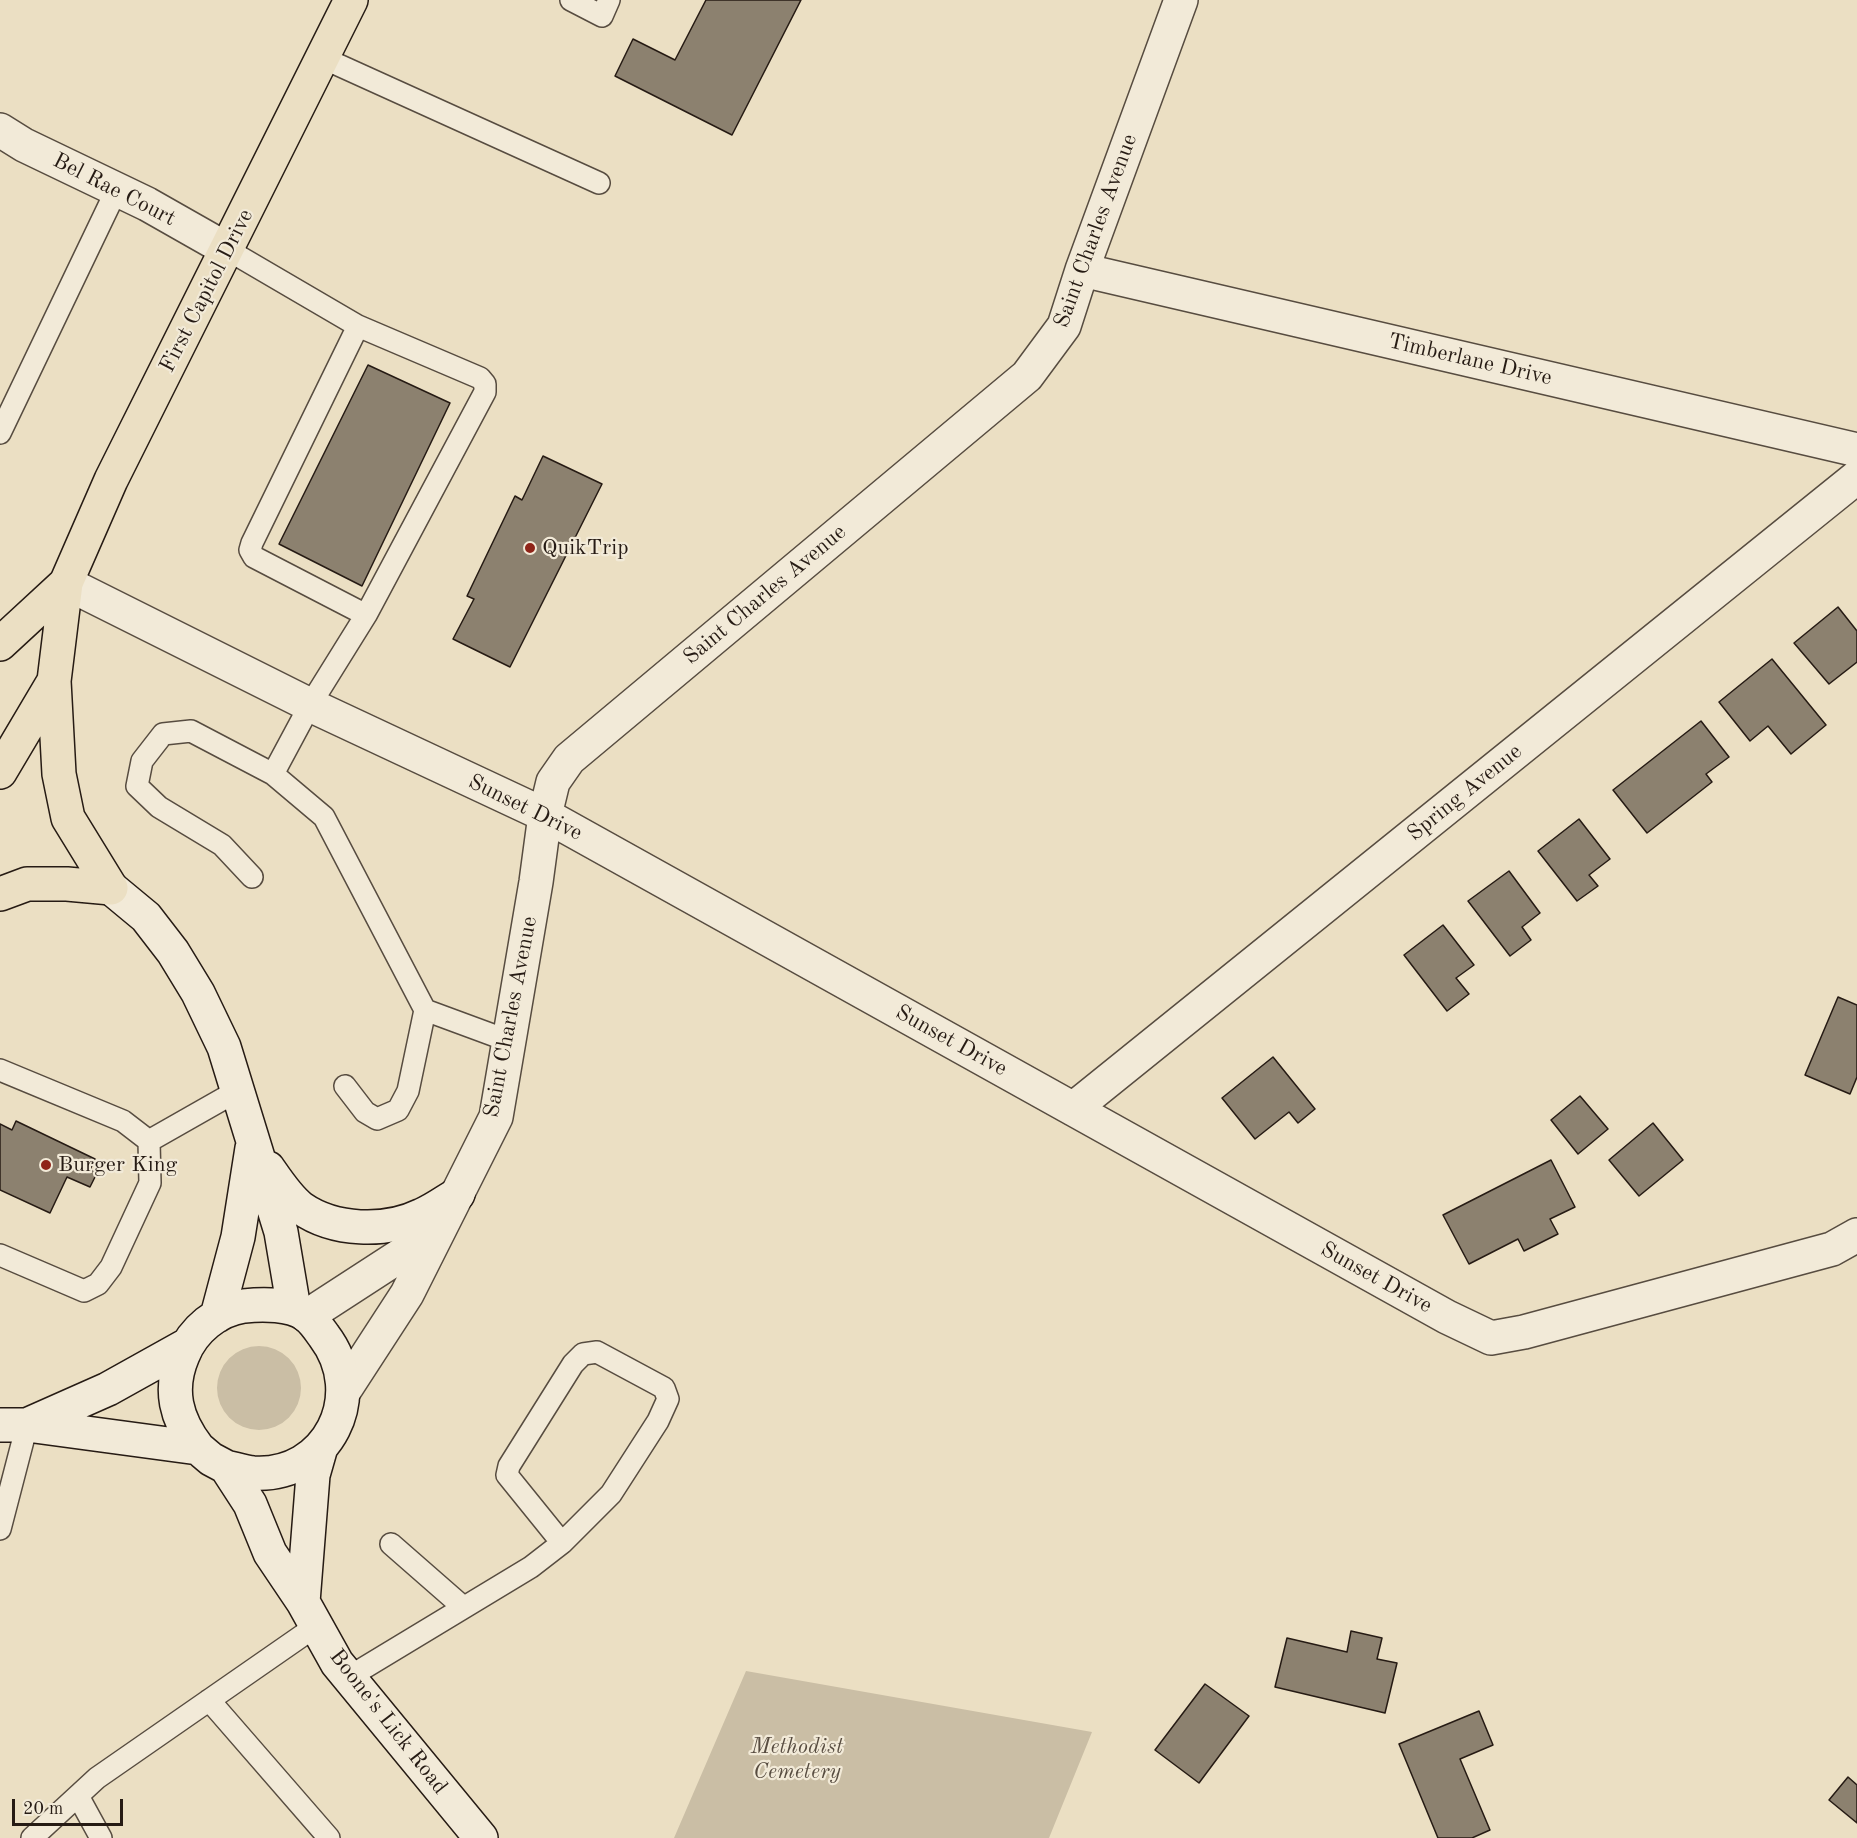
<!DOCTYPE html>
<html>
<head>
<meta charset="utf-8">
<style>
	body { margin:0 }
	#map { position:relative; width:1857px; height:1838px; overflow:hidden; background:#ebdfc3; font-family:"Old Standard TT",serif }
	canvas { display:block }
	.scale { position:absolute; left:12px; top:1799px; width:111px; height:27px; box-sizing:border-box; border:3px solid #261b14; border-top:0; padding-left:8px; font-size:18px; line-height:21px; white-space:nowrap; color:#261b14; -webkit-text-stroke:4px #f2ead8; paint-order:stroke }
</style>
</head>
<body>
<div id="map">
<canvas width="1857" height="1838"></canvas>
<div class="scale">20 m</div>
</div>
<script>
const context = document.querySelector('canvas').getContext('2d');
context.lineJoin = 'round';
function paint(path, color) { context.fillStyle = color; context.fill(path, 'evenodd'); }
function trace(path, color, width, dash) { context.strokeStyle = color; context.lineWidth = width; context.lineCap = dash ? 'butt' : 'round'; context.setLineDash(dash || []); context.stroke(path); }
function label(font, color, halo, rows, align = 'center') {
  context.font = font + ' "Old Standard TT",serif'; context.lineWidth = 4.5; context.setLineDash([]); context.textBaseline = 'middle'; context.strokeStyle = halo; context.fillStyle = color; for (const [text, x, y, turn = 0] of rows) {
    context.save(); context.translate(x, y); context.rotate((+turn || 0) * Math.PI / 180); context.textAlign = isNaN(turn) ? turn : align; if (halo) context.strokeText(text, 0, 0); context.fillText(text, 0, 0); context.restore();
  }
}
const green = new Path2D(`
	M217 1388a42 42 0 1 1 84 0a42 42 0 1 1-84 0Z
	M 746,1671 L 1092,1732 L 1049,1838 L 674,1838 Z`);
const building = new Path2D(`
	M 706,0 L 801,0 L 732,135 L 615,76 L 633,39 L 675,60 Z
	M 368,365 L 450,403 L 362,586 L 279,544 Z
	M 543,456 L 602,484 L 510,667 L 453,639 L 474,599 L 467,596 L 515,496 L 522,500 Z
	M 1838,607 L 1857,631 L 1857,662 L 1829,684 L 1794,643 Z
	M 1772,659 L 1826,725 L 1791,754 L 1768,726 L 1750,741 L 1719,702 Z
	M 1701,721 L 1729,757 L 1706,774 L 1712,782 L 1647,833 L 1613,790 Z
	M 1579,819 L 1610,859 L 1589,875 L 1598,886 L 1577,901 L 1538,851 Z
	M 1509,871 L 1540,913 L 1522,927 L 1531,940 L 1510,956 L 1468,901 Z
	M 1443,925 L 1474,965 L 1456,978 L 1469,994 L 1447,1011 L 1404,955 Z
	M 1838,997 L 1857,1005 L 1857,1077 L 1850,1094 L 1805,1075 Z
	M 1273,1057 L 1315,1109 L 1298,1123 L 1289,1112 L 1255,1139 L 1222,1098 Z
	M 1580,1096 L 1608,1129 L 1578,1154 L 1551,1120 Z
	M 16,1121 L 95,1159 L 90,1170 L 97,1173 L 90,1187 L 67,1177 L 50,1213 L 0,1190 L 0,1124 L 12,1130 Z
	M 1653,1123 L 1683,1160 L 1639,1196 L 1609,1160 Z
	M 1551,1160 L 1575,1207 L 1550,1219 L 1558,1234 L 1524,1251 L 1518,1239 L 1469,1264 L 1443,1215 Z
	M 1351,1631 L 1382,1638 L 1377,1659 L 1397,1663 L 1385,1713 L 1275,1687 L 1287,1638 L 1347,1652 Z
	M 1205,1684 L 1249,1716 L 1199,1783 L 1155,1750 Z
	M 1479,1711 L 1493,1745 L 1460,1759 L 1490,1830 L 1472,1838 L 1438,1838 L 1399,1744 Z
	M 1848,1777 L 1857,1785 L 1857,1823 L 1829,1800 Z`);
const lane = new Path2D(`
	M 571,0 L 602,16 L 609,0
	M 323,58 L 599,183
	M 228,250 L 358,326 L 480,378 L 485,384 L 485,392 L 366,615 L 310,705 L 273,774
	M 358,326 L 252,543 L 250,550 L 254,557 L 366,615
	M 0,433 L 116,191
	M 252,877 L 222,845 L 159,807 L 137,786 L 142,761 L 163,734 L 191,731 L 273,774 L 324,817 L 425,1010 L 408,1091 L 398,1110 L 377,1119 L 365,1112 L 345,1086
	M 425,1010 L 509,1041
	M 0,1070 L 123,1121 L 149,1141
	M 149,1141 L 237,1091
	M 0,1255 L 84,1291 L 98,1284 L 111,1267 L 150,1183 L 149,1141
	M 597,1352 L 664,1388 L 668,1399 L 658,1421 L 611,1494 L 562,1543 L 507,1475 L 509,1466 L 573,1364 L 583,1354 Z
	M 0,1529 L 27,1425
	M 391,1544 L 463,1607
	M 349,1677 L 531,1567 L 562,1543
	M 209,1700 L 329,1838
	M 78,1796 L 101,1838
	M 32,1838 L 97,1778 L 316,1626`);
const street = new Path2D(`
	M 0,130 L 24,145 L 147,204 L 228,250
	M 1082,270 L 1857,450
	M 66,583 L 310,705 L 545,815 L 1447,1317 L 1491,1338 L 1524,1332 L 1832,1249 L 1857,1235
	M 1073,1109 L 1857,477
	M 307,1316 L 438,1231
	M 344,1391 L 407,1294 L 496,1117 L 536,882 L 545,815 L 553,782 L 569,759 L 1027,376 L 1064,326 L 1082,270 L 1181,0`);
const secondary = new Path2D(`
	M 111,888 L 146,917 L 173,952 L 198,993 L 224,1047 L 281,1232 L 294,1309
	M 268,1168 C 277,1181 288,1198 301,1208 C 334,1231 385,1233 422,1215 C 434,1210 446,1201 458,1194
	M 217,1316 L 238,1237 L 252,1148
	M 29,1424 L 108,1389 L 187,1345
	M 0,1425 L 27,1425 L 198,1448 L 211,1459 L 226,1467 L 250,1504 L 270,1553 L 303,1602 L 337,1663 L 481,1838
	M 198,1448 C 176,1419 168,1390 183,1355 C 193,1330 217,1310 244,1306 C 263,1304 291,1304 306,1315 C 313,1320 319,1329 324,1336 C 369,1395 328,1478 253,1473 C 244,1472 235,1469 226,1467
	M 303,1602 L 313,1475 L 321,1447`);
const primary = new Path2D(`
	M 0,644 L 66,583
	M 54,681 L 59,774 L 68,818 L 111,888
	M 0,772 L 54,681 L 66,583 L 111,480 L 351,0
	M 0,894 L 27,884 L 67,884 L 111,888`);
const markers = [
	[530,548,6,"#8f2418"],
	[46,1165,6,"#8f2418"]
];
const streetNames = [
	["Bel Rae Court",114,190,27],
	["Saint Charles Avenue",1096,231,-70],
	["First Capitol Drive",207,291,-63],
	["Timberlane Drive",1470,360,13],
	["Saint Charles Avenue",765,595,-40],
	["Spring Avenue",1465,793,-39],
	["Sunset Drive",525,808,26],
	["Saint Charles Avenue",511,1017,-79],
	["Sunset Drive",951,1041,29],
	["Sunset Drive",1376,1278,29],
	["Boone's Lick Road",388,1722,52]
];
const poiNames = [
	["QuikTrip",542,548],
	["Burger King",58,1165]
];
const parkNames = [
	["Methodist",797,1747],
	["Cemetery",797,1772]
];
paint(green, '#cabea5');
paint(building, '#8c816f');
trace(building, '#261b14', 1.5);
trace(lane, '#574c40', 24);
trace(street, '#574c40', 36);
trace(secondary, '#261b14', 36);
trace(primary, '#261b14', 36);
trace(lane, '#f2ead8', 21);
trace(street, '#f2ead8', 33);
trace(secondary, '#f2ead8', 33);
trace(primary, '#ebdfc3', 33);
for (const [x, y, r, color] of markers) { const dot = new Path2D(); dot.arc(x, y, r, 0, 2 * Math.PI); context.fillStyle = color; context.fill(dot); trace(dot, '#f2ead8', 2); }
label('22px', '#261b14', '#f2ead8', streetNames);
label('22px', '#261b14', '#f2ead8', poiNames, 'left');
label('italic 22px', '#574c40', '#f2ead8', parkNames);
</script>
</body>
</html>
